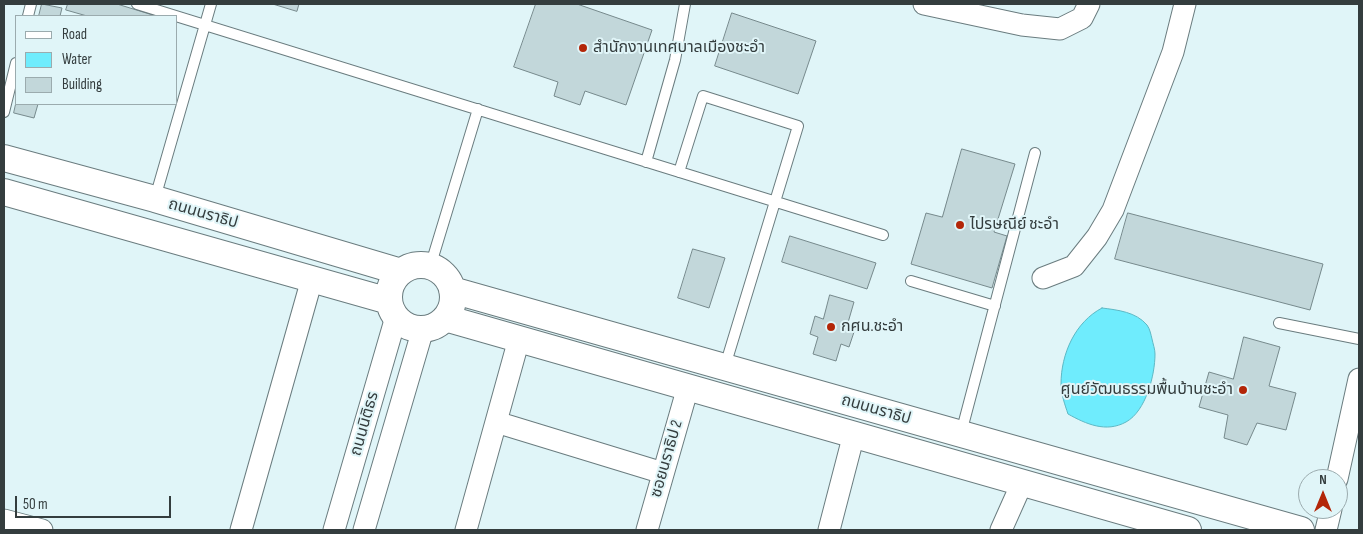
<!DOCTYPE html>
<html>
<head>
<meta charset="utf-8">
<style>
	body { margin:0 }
	#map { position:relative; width:1363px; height:534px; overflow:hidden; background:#e0f5f8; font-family:"Sofia Sans Condensed",sans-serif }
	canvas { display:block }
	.frame { position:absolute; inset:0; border:5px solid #343d3e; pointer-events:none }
	.legend { position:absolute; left:15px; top:15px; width:162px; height:90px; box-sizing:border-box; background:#e0f5f8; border:1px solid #9babae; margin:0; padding:6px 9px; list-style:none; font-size:15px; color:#343d3e }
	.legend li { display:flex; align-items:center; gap:10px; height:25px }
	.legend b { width:25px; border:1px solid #9babae }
	.north { position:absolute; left:1298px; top:469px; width:50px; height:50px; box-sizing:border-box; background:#e0f5f8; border:1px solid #9babae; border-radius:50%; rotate:0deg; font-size:14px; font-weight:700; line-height:20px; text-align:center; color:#343d3e }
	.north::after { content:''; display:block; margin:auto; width:18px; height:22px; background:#b32608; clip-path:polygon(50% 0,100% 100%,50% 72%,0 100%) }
	.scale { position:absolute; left:15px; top:496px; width:156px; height:22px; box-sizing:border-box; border:2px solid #343d3e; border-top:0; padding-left:6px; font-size:15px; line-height:18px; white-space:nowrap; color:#343d3e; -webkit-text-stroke:4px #e0f5f8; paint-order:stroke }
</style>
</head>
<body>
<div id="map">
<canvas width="1363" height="534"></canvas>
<div class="frame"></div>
<ul class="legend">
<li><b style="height:6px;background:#fff"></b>Road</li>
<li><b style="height:14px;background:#6fecfd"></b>Water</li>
<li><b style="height:14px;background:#c2d7da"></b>Building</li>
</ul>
<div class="north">N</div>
<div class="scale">50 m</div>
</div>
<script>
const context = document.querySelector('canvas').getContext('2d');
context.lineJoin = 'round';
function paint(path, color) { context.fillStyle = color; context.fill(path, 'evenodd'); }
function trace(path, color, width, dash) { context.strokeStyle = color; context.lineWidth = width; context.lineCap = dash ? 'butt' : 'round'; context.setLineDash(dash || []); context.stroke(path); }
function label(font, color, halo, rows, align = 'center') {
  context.font = font + ' "Sofia Sans Condensed","Noto Sans Thai",sans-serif'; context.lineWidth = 4; context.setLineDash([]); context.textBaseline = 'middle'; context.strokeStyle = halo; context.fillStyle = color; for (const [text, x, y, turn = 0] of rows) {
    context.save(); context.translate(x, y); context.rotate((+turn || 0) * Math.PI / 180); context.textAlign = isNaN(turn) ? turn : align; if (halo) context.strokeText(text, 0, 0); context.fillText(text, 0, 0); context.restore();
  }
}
const water = new Path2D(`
	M 1102,308 C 1118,310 1136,312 1147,325 C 1150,329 1151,335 1152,339 C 1153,344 1155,349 1155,354 C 1155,375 1146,411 1126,422 C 1106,433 1086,424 1068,414 C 1065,405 1061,394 1061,384 C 1061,354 1075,322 1102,308 Z`);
const building = new Path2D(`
	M 42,4 L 62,8 L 60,16 L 39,16 Z
	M 68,4 L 117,4 L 156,16 L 87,16 L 66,10 Z
	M 273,4 L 299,4 L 297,11 Z
	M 536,4 L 577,4 L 652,30 L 626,105 L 585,91 L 580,105 L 554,96 L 558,82 L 514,67 Z
	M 732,13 L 816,41 L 798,94 L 715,66 Z
	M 16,104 L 38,104 L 34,118 L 14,113 Z
	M 962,149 L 1015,164 L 994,232 L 1007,236 L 992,288 L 911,264 L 926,213 L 942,217 Z
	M 1128,213 L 1323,264 L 1310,310 L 1115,259 Z
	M 790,236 L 876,263 L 867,289 L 782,262 Z
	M 693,249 L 725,258 L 709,308 L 678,298 Z
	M 830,295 L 854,302 L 847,326 L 855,329 L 849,347 L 841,344 L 836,361 L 813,354 L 818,337 L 810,334 L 815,316 L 823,319 Z
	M 1244,337 L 1280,347 L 1269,386 L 1296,393 L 1286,430 L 1257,423 L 1247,445 L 1224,438 L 1228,415 L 1199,407 L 1209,372 L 1233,379 Z`);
const service = new Path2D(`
	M 137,4 L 883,235
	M 28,16 L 31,4
	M 4,112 L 16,63
	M 646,162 L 675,60 L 685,4
	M 679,172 L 703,96 L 798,126 L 725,366
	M 155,198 L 211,4
	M 430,267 L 478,109
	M 911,281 L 995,306
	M 1279,323 L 1359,339
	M 961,433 L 1035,153`);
const minor = new Path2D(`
	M 924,4 L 1022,25 L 1060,29 L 1082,18 L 1089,4
	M 1043,278 L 1074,266 L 1097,237 L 1113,210 L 1173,52 L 1185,4
	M 496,422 L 663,473
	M 1337,479 L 1359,379
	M 4,520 L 42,530
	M 241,530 L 312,279
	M 334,530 L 396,317
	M 364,530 L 423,329
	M 466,530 L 519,339
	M 647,530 L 688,387
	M 829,530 L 854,434
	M 1001,530 L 1022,483
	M 1326,530 L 1331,509`);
const tertiary = new Path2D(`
	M 4,158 L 155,199 L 401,272
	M 4,192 L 389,301
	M389 297a32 32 0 1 1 64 0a32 32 0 1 1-64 0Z
	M 452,290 L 1301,530
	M 445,318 L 1188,530`);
const markers = [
	[583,48,5,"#b32608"],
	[960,225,5,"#b32608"],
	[831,327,5,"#b32608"],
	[1243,390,5,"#b32608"]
];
const poiNames = [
	["สํานักงานเทศบาลเมืองชะอำ",593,48],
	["ไปรษณีย์ ชะอำ",970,225],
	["กศน.ชะอำ",841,327],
	["ศูนย์วัฒนธรรมพื้นบ้านชะอำ",1233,390,"right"]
];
const streetNames = [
	["ถนนนราธิป",203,214,16],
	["ถนนนราธิป",876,410,16],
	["ถนนนิติธร",365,424,-74],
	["ซอยนราธิป 2",667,459,-74]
];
paint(water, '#6fecfd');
trace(water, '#5db8c4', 1);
paint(building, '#c2d7da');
trace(building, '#76898c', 1);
trace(service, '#6a7c7f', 12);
trace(minor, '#6a7c7f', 23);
trace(tertiary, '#6a7c7f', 28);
trace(service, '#fff', 10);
trace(minor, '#fff', 21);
trace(tertiary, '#fff', 26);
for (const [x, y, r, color] of markers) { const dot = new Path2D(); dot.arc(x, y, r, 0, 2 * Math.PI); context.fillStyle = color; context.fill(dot); trace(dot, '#e0f5f8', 2); }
label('16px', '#343d3e', '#e0f5f8', poiNames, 'left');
label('16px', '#343d3e', '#e0f5f8', streetNames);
</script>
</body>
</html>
